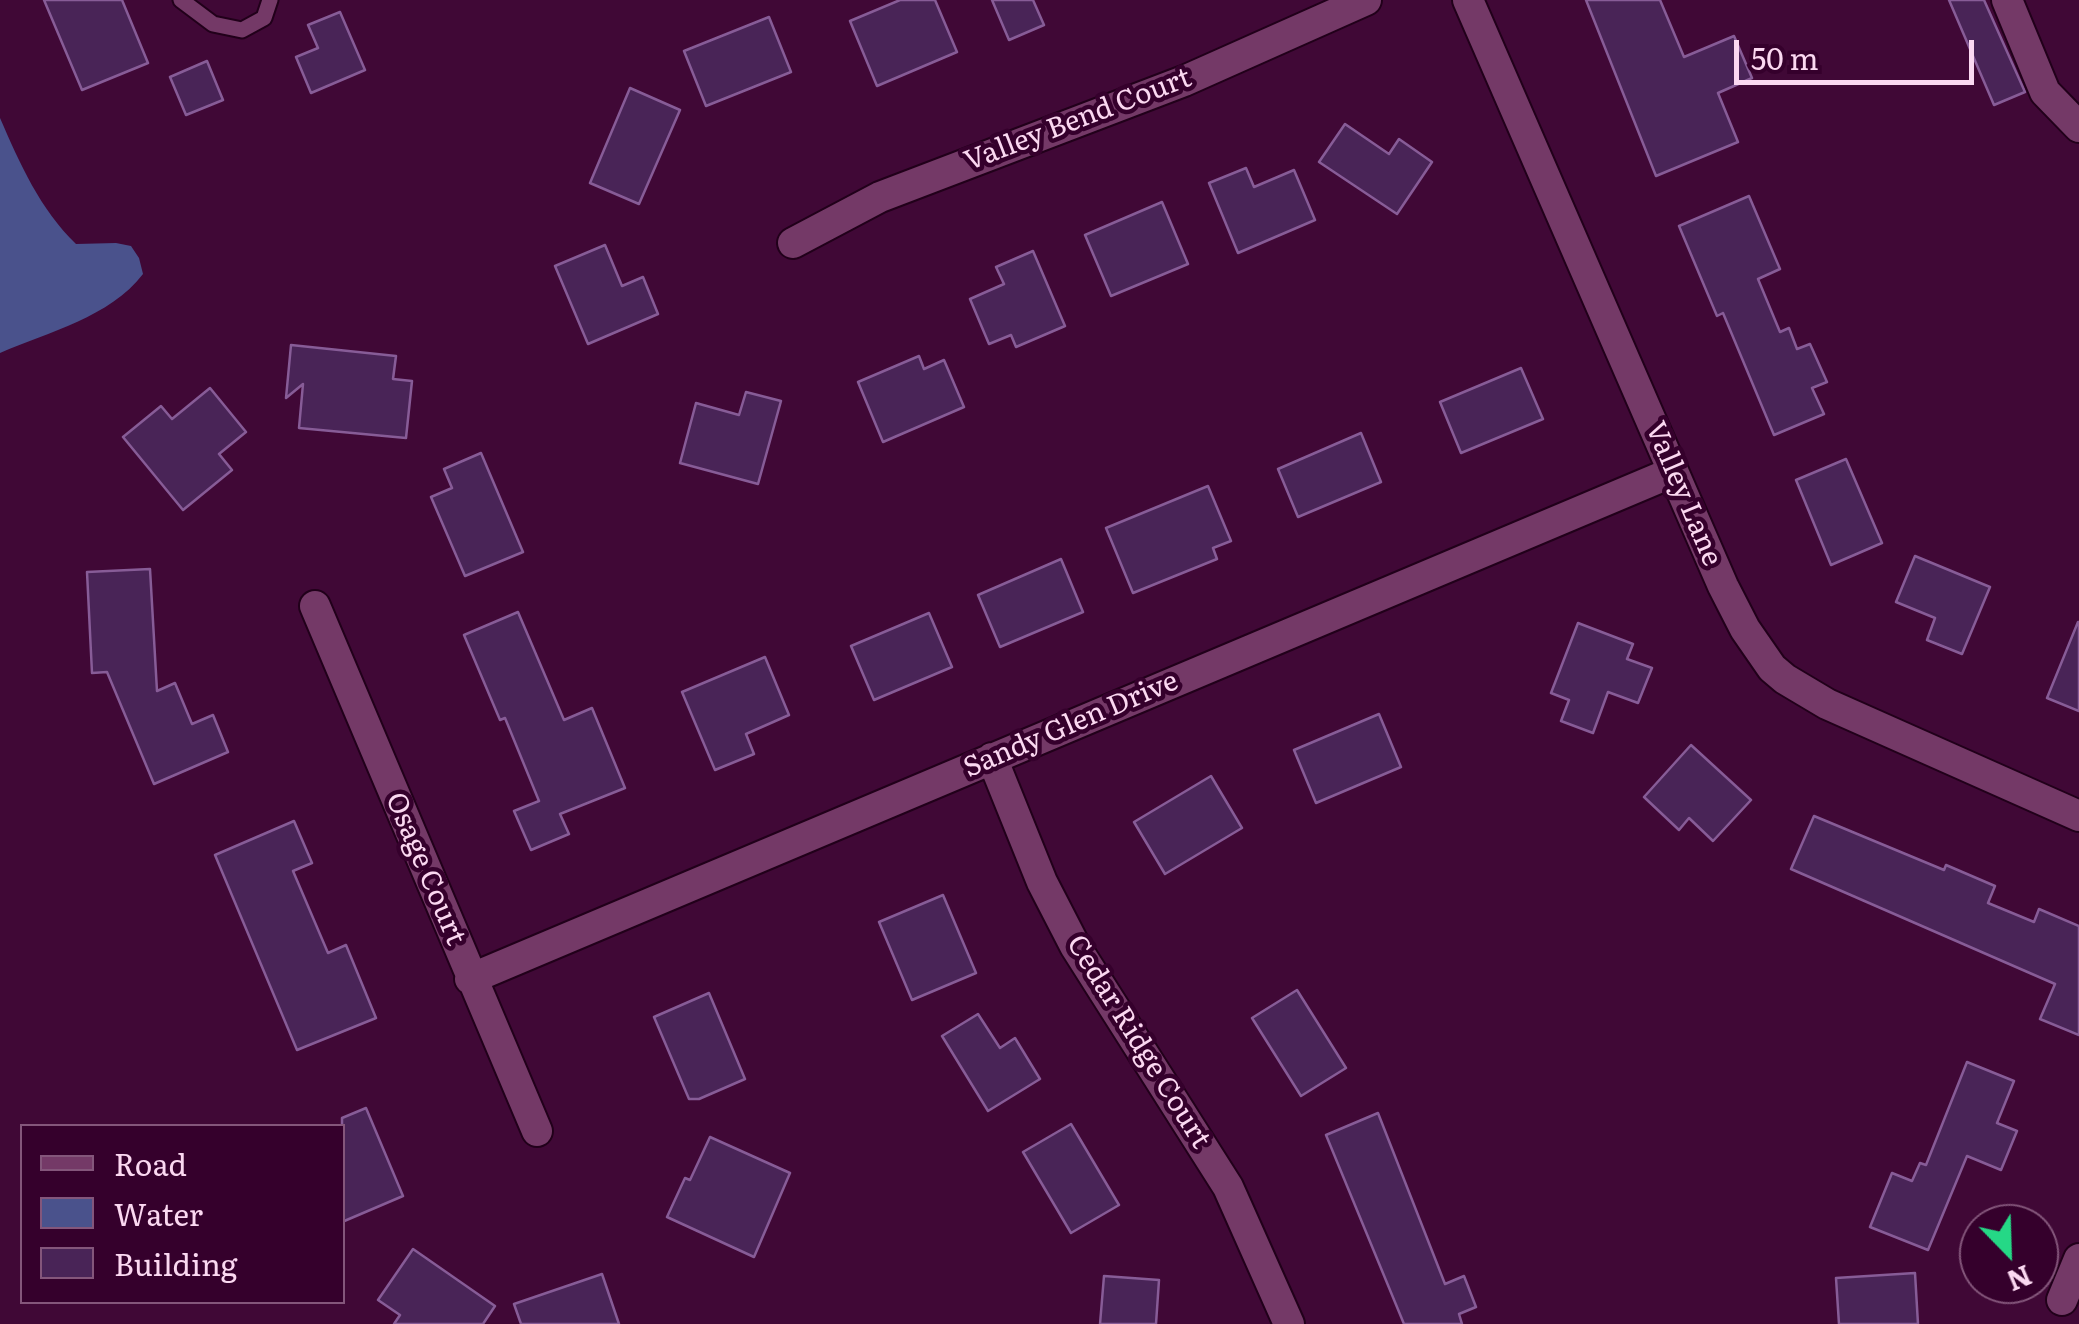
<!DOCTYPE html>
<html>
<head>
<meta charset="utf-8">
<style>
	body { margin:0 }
	#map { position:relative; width:2079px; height:1324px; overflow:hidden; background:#400836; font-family:Literata,serif }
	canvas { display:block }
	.legend { position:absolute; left:20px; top:1124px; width:325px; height:180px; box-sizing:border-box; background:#35002c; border:2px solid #84567b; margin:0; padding:12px 18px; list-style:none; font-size:30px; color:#fbd8f1 }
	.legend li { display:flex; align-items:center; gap:20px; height:50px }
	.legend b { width:50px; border:2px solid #84567b }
	.north { position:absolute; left:1959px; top:1204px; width:100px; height:100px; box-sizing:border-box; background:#35002c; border:2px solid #84567b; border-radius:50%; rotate:157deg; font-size:28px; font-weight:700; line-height:40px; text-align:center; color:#fbd8f1 }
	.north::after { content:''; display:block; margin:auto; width:35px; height:45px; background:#25d886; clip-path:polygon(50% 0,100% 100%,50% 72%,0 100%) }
	.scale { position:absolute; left:1734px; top:40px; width:240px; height:45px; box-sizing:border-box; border:5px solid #fbd8f1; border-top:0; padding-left:12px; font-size:30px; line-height:35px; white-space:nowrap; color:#fbd8f1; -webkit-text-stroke:8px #35002c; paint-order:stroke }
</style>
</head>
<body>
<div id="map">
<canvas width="2079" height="1324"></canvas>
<ul class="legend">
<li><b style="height:12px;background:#743967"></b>Road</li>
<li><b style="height:28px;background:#4a528c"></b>Water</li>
<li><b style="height:28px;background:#492457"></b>Building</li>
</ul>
<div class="north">N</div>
<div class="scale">50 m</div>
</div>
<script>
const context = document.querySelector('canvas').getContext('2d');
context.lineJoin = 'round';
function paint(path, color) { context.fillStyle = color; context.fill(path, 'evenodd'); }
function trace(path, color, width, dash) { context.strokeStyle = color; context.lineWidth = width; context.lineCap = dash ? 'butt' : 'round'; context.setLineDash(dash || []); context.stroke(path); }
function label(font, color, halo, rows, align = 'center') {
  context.font = font + ' Literata,serif'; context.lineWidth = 9; context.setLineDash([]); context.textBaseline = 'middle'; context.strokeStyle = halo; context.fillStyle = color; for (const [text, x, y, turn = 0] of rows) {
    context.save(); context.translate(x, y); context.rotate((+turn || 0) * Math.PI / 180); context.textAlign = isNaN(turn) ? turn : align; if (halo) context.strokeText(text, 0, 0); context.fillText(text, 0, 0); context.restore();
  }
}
const water = new Path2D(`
	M 0,118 C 20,164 40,209 76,244 L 116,243 L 131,246 L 139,258 L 143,274 C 110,317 49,332 0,353 Z`);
const building = new Path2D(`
	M 44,0 L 122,0 L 148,63 L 82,90 Z
	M 900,0 L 935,0 L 957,52 L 877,86 L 850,21 Z
	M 992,0 L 1033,0 L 1044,25 L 1009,40 Z
	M 1586,0 L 1660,0 L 1684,57 L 1734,36 L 1752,78 L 1718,93 L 1738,142 L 1656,176 Z
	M 1949,0 L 1984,0 L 2025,92 L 1994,105 Z
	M 340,12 L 365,70 L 311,93 L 296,57 L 318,48 L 308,25 Z
	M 769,17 L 791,72 L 706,106 L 684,51 Z
	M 207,61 L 223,100 L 186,115 L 170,77 Z
	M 630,88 L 680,110 L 639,204 L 590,183 Z
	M 1345,124 L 1389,154 L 1399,139 L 1432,162 L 1397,214 L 1319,162 Z
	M 1246,168 L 1254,187 L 1294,170 L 1315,220 L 1238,253 L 1209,183 Z
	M 1749,196 L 1780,269 L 1758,279 L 1780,332 L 1789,328 L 1797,349 L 1810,344 L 1827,382 L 1812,388 L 1824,414 L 1774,435 L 1723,313 L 1717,316 L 1679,226 Z
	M 1162,202 L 1188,264 L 1111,296 L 1085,235 Z
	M 605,245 L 622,286 L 643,277 L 658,314 L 588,344 L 555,266 Z
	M 1033,251 L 1065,326 L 1016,347 L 1011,335 L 989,344 L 970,299 L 1004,284 L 996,267 Z
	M 291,345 L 396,356 L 393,379 L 412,381 L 406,438 L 299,428 L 303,384 L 286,398 Z
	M 919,356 L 924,369 L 944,360 L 964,407 L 883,442 L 858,382 Z
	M 1521,368 L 1543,419 L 1461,453 L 1440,402 Z
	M 210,388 L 246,432 L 219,454 L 232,470 L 183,510 L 123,437 L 161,406 L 172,419 Z
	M 746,392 L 781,401 L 758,484 L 680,463 L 696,403 L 739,415 Z
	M 1361,433 L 1381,482 L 1298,517 L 1278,469 Z
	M 481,453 L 523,552 L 465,576 L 431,497 L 452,488 L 444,469 Z
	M 1846,459 L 1882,543 L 1831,565 L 1796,480 Z
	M 1208,486 L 1231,541 L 1213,548 L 1217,559 L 1133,593 L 1106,528 Z
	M 1915,556 L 1990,587 L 1962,654 L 1927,640 L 1935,618 L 1896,602 Z
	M 1061,559 L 1083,612 L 1000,647 L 978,595 Z
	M 150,569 L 157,691 L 175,683 L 192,724 L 213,715 L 228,752 L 154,784 L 107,672 L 92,673 L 87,572 Z
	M 518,612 L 564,720 L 592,708 L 625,788 L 560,814 L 569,834 L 531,850 L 514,811 L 539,801 L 505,718 L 500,720 L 464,635 Z
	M 929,613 L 952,667 L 874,700 L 851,646 Z
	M 2078,622 L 2079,622 L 2079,711 L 2047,698 Z
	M 1578,623 L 1633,644 L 1627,659 L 1652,668 L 1638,703 L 1608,692 L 1593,733 L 1561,721 L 1569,700 L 1551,693 Z
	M 765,657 L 789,715 L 746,734 L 754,754 L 715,770 L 682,692 Z
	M 1379,714 L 1401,767 L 1316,803 L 1294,750 Z
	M 1691,745 L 1751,800 L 1713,841 L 1689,818 L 1679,830 L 1644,797 Z
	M 1211,776 L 1242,828 L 1165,874 L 1134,822 Z
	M 1814,816 L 1944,870 L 1946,865 L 1995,886 L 1988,903 L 2034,922 L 2039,909 L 2079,926 L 2079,1035 L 2040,1019 L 2055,984 L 1791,869 Z
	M 294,821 L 312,863 L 293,871 L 328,953 L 346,945 L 376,1018 L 297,1050 L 215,855 Z
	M 943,895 L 976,973 L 912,1000 L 879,922 Z
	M 1297,990 L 1346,1068 L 1301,1096 L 1252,1018 Z
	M 709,993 L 745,1079 L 699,1099 L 689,1099 L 654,1017 Z
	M 978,1014 L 1000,1048 L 1015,1038 L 1040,1079 L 988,1111 L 942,1036 Z
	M 1967,1062 L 2014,1081 L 1997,1123 L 2017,1131 L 2001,1170 L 1967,1156 L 1928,1250 L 1870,1227 L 1892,1173 L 1912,1181 L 1920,1163 L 1926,1165 Z
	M 366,1108 L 403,1196 L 342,1222 L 342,1118 Z
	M 1378,1113 L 1445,1284 L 1464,1276 L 1476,1307 L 1459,1314 L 1462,1324 L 1404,1324 L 1326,1135 Z
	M 1071,1124 L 1119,1205 L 1071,1233 L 1023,1152 Z
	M 710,1137 L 790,1173 L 754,1257 L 667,1217 L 685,1178 L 690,1180 Z
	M 413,1249 L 495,1306 L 483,1324 L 394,1324 L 400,1315 L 378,1300 Z
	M 1915,1273 L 1918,1324 L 1839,1324 L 1836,1278 Z
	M 602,1274 L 619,1324 L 521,1324 L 514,1304 Z
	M 1104,1276 L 1159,1280 L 1156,1324 L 1100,1324 Z`);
const lane = new Path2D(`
	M 181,0 L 213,24 L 242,30 L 264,18 L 270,0`);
const street = new Path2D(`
	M 1468,0 L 1723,586 L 1745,629 L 1772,668 L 1785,679 L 1827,704 L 2079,816
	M 2007,0 L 2045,92 L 2079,127
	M 793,243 L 880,197 L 1184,81 L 1366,0
	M 315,606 L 537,1131
	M 992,758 L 1042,882 L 1075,946 L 1228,1187 L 1289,1324
	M 470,979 L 1673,472
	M 2062,1300 L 2079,1259`);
const streetNames = [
	["Valley Bend Court",1078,120,-21],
	["Valley Lane",1683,494,67],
	["Sandy Glen Drive",1071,725,-23],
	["Osage Court",425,869,67],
	["Cedar Ridge Court",1138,1042,58]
];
paint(water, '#4a528c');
paint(building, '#492457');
trace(building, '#875c97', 2.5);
trace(lane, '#21001a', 19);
trace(street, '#21001a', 34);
trace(lane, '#743967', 15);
trace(street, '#743967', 30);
label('28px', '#fbd8f1', '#35002c', streetNames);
</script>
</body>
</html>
